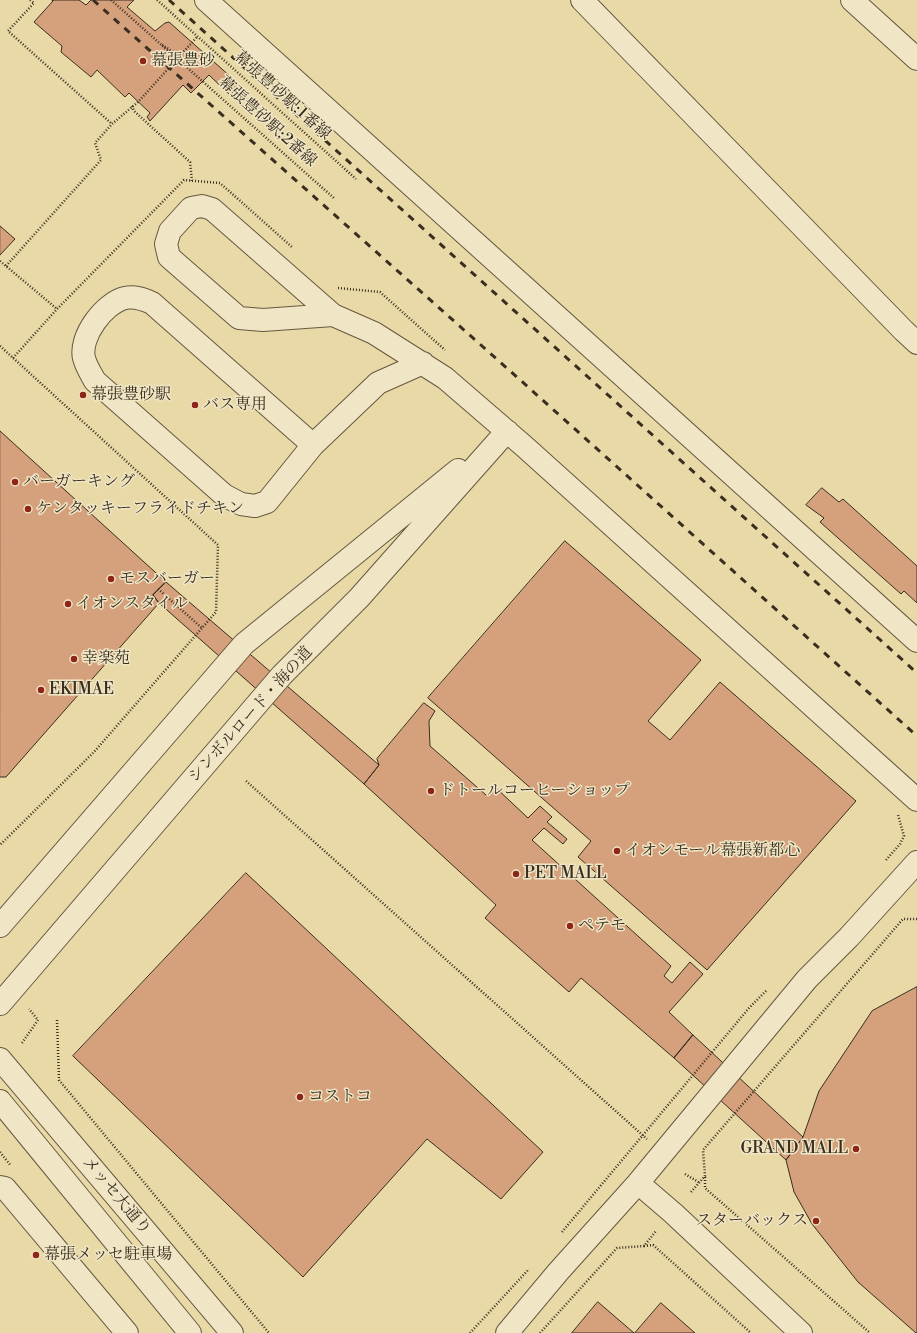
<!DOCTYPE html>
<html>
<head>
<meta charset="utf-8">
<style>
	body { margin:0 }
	canvas { display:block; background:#e8d9a6 }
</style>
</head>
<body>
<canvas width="917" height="1333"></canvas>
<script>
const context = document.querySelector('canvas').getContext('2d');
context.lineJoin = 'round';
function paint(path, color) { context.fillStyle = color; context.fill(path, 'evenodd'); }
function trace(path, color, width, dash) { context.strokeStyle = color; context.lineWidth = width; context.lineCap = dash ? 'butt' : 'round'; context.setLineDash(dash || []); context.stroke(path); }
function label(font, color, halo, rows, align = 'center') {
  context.font = font + ' "Libre Bodoni","Noto Serif JP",serif'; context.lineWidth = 3; context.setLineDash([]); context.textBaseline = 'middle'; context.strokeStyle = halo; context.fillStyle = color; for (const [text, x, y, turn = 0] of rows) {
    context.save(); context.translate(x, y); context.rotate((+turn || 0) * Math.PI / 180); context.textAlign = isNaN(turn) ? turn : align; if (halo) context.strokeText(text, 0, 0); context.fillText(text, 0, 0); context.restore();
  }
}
const building = new Path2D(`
	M 52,0 L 79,0 L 86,5 L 91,0 L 134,0 L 127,7 L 155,31 L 165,23 L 169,22 L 240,85 L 230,95 L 209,75 L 191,93 L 183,85 L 150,121 L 147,117 L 150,113 L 129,93 L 125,97 L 97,70 L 91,77 L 61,52 L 62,46 L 34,22 L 53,1 Z
	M 0,226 L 15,239 L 0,255 Z
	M 0,431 L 166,582 L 153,595 L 159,603 L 6,777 L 0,777 Z
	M 822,488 L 839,502 L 843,499 L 917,566 L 917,603 L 904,591 L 901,594 L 820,522 L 824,518 L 806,505 Z
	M 565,541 L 701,660 L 648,721 L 670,740 L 720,682 L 856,801 L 707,970 L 578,857 L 591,841 L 428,698 Z
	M 166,582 L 379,765 L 364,784 L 159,603 L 153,595 Z
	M 424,703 L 435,711 L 429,721 L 430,746 L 486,795 L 495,787 L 528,818 L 540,806 L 552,817 L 547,822 L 567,839 L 563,844 L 544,828 L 532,840 L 671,966 L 664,976 L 672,983 L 690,962 L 703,974 L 669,1012 L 693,1035 L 674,1058 L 581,978 L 569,992 L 485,918 L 496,905 L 364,784 L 379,765 L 377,759 Z
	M 246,873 L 543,1152 L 501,1199 L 427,1139 L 303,1277 L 73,1056 Z
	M 917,987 L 917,1333 L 916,1333 L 858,1282 L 812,1224 L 794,1192 L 786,1160 L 803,1137 L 819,1091 L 872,1011 Z
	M 693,1035 L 803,1137 L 786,1160 L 674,1058 Z
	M 598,1302 L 634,1333 L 572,1333 Z
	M 661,1303 L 695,1333 L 635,1333 Z`);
const path = new Path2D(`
	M 30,0 L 34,3 L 8,31 L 112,124
	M 157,0 L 356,179
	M 162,45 L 180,56
	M 132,106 L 134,111 L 190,162 L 192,181
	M 0,261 L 57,309
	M 6,266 L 101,160 L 95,143 L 112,124 L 138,102 L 197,37
	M 338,288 L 380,292 L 445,350
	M 0,346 L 218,545 L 216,612 L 94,752 L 0,845
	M 13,358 L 57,309 L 184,180 L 220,183 L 292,247
	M 158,589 L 202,628
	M 246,781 L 647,1139
	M 886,860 L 900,844 L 904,836 L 898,815
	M 57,1020 L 59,1080 L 269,1333
	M 22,1043 L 38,1020 L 29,1009
	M 0,1152 L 11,1166
	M 685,1174 L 700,1183
	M 705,1177 L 705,1188 L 870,1333
	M 691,1192 L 705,1176 L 703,1150 L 903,919 L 917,919
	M 562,1232 L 749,1008 L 767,990
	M 644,1246 L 653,1245 L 751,1333
	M 470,1333 L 529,1269
	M 540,1333 L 617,1248 L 644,1246 L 656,1231`);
const minor = new Path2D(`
	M 206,0 L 917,641
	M 582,0 L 904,331 L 917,343
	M 852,0 L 917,59
	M 333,315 L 263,320 L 239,318 L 169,257 L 166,244 L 170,231 L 191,208 L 202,206 L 212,209 L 333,315 L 374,333 L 445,378 L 525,447 L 917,800
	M 313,445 L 152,303 C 143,299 135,296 125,298 C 104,303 79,337 84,358 C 86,366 91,374 95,381 L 224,495 L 241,504 L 255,506 L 267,502 L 313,445 L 378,383 L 423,363
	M 0,926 L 244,644 L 458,470
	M 0,1004 L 282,675 L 359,598 L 507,431
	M 0,1059 L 232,1333
	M 0,1101 L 190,1333
	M 638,1183 L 673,1213 L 801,1333
	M 0,1187 L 5,1188 L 127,1333
	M 507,1333 L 558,1272 L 638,1183 L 807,979 L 849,937 L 917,862`);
const rail = new Path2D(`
	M 93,0 L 518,378 L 917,736
	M 169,0 L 917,673`);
const pathBridge = new Path2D(`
	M 111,0 L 335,199`);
const markers = [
	[143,61,4,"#8f2418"],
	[83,395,4,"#8f2418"],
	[195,405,4,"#8f2418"],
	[15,482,4,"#8f2418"],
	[28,509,4,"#8f2418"],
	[111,579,4,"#8f2418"],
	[68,604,4,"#8f2418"],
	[74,659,4,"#8f2418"],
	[41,690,4,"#8f2418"],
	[431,791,4,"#8f2418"],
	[617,851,4,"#8f2418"],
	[516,874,4,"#8f2418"],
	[570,926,4,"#8f2418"],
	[300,1097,4,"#8f2418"],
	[856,1149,4,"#8f2418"],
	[816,1221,4,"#8f2418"],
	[36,1255,4,"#8f2418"]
];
const poiNames = [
	["幕張豊砂",151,61],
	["幕張豊砂駅",91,395],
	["バス専用",203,405],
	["バーガーキング",23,482],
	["ケンタッキーフライドチキン",36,509],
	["モスバーガー",119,579],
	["イオンスタイル",76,604],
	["幸楽苑",82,659],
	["EKIMAE",49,690],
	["ドトールコーヒーショップ",439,791],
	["イオンモール幕張新都心",625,851],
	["PET MALL",524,874],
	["ペテモ",578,926],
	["コストコ",308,1097],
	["GRAND MALL",848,1149,"right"],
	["スターバックス",808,1221,"right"],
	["幕張メッセ駐車場",44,1255]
];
const streetNames = [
	["幕張豊砂駅;1番線",282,96,42],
	["幕張豊砂駅;2番線",267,122,42],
	["シンボルロード・海の道",251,715,-48],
	["メッセ大通り",116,1196,50]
];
paint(building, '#d5a07c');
trace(building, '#392e20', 1);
trace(minor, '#655942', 24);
trace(path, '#392e20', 2.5, [1, 2]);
trace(minor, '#f0e6c5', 22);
trace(rail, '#392e20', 3, [7, 7]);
trace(pathBridge, '#392e20', 2.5, [1, 2]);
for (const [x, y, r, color] of markers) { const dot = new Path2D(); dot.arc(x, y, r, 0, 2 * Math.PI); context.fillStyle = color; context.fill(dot); trace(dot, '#f0e6c5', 1.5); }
label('16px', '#392e20', '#f0e6c5', poiNames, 'left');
label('16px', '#392e20', '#f0e6c5', streetNames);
</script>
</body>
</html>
